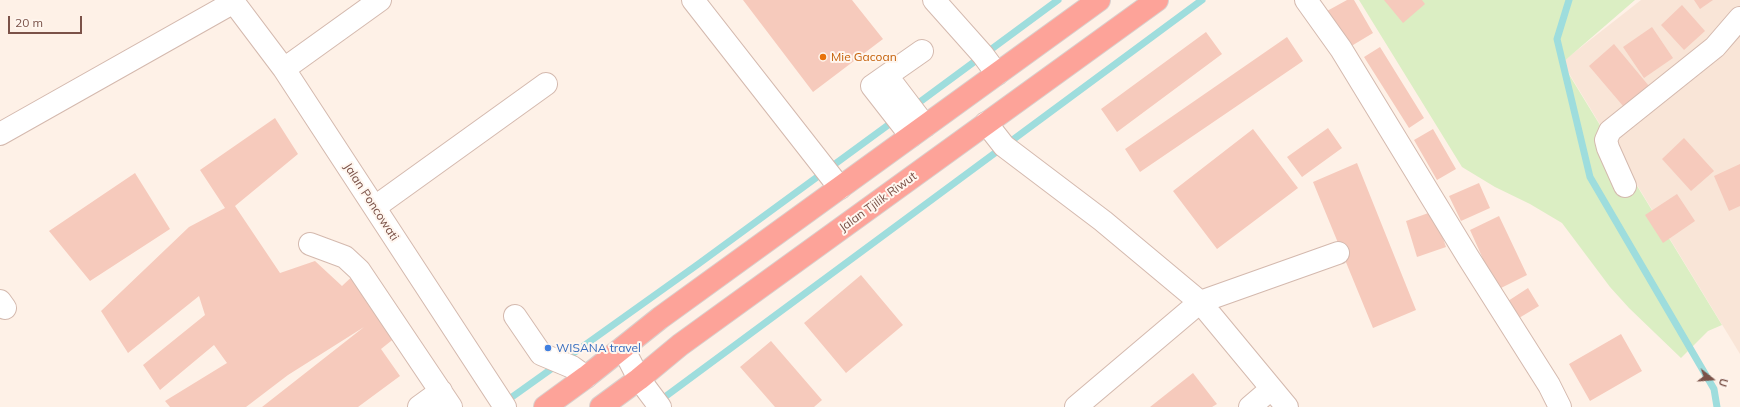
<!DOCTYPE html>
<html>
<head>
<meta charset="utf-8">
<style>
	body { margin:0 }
	#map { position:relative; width:1740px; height:407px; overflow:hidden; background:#fef1e7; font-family:Mulish,sans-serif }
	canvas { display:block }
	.north { position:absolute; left:1692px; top:359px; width:40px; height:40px; -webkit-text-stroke:3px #fff6ef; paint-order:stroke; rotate:107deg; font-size:11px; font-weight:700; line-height:16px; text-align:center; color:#7b5248 }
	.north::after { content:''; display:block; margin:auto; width:14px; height:18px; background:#7b5248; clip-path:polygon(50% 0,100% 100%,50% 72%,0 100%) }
	.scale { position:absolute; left:8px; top:16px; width:74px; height:18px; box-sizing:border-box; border:2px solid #7b5248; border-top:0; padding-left:5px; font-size:12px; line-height:14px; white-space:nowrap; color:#7b5248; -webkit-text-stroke:3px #fff6ef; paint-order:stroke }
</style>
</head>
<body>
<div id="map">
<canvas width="1740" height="407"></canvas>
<div class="north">U</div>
<div class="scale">20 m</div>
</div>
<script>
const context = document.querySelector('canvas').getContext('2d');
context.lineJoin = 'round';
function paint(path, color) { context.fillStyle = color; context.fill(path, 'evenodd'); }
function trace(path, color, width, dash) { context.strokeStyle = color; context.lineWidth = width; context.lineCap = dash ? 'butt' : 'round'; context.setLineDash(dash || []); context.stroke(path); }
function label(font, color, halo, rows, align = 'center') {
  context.font = font + ' Mulish,sans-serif'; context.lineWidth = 4; context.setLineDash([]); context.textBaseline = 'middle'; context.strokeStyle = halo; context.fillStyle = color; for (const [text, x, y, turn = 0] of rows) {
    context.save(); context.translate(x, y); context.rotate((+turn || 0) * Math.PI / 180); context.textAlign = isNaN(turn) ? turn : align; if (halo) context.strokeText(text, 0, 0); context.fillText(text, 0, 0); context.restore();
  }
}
const residential = new Path2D(`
	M 1641,0 L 1740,0 L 1740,354 L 1562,62 Z`);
const green = new Path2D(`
	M 1359,0 L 1635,0 L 1562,63 L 1722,325 L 1708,331 L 1681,358 L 1629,308 L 1610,287 L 1562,223 L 1530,204 L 1495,187 L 1462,167 Z`);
const stream = new Path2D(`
	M 1569,0 L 1557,39 L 1590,177 L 1714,389 L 1717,407
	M 913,107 L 1058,0
	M 505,402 L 697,265 L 895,120
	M 658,402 L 1202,0`);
const building = new Path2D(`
	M 743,0 L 852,0 L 883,39 L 813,92 Z
	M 1347,0 L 1354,0 L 1373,33 L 1348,48 L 1327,11 Z
	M 1384,0 L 1422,0 L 1425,4 L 1403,23 Z
	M 1694,0 L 1713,0 L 1700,9 Z
	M 1682,5 L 1705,31 L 1684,50 L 1661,25 Z
	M 1652,27 L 1673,58 L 1644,78 L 1623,47 Z
	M 1206,32 L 1222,54 L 1117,132 L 1101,109 Z
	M 1287,37 L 1303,61 L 1140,172 L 1125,149 Z
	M 1614,44 L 1654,92 L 1629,113 L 1589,66 Z
	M 1380,47 L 1424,118 L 1409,128 L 1364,57 Z
	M 275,118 L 298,154 L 235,206 L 280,273 L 315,261 L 342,286 L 359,270 L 401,333 L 381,349 L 400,376 L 358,407 L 262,407 L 364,327 L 288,375 L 246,407 L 170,407 L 165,401 L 227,363 L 214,345 L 160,390 L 143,365 L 205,315 L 199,296 L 128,353 L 101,311 L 189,227 L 225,208 L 200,170 Z
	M 1328,128 L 1342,148 L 1302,177 L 1287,157 Z
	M 1253,129 L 1298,188 L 1217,249 L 1173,191 Z
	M 1433,129 L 1456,169 L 1437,180 L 1414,140 Z
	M 1684,138 L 1714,171 L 1691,191 L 1662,159 Z
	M 1357,163 L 1416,310 L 1373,328 L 1313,182 Z
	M 1740,164 L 1740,206 L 1729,211 L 1714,176 Z
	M 135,173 L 170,229 L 90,281 L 49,231 Z
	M 1479,183 L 1490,208 L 1461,221 L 1449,196 Z
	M 1677,194 L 1695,221 L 1663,243 L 1645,215 Z
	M 1434,211 L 1446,247 L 1417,257 L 1406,221 Z
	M 1499,216 L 1527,275 L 1497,290 L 1470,230 Z
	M 861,275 L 903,325 L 846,373 L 804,323 Z
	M 1528,288 L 1539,306 L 1519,318 L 1508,301 Z
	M 1621,334 L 1642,371 L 1590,401 L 1569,364 Z
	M 771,341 L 822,400 L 814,407 L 775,407 L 740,367 Z
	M 1193,373 L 1217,404 L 1212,407 L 1150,407 Z`);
const minor = new Path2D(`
	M 232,0 L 284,69 L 505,407
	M 693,0 L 840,188
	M 934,0 L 983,55 L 997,74
	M 1306,0 L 1341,49 L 1468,257 L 1549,385 L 1560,407
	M 284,69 L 380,0
	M 887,76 L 925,126
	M 986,123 L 1004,146 L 1103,221 L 1200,302 L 1287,407
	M 0,134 L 234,2
	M 911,136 L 872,86 L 922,51
	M 1625,186 L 1608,148 L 1606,140 L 1610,131 L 1715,47 L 1740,18
	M 375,207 L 546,84
	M 310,244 L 345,257 L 359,270 L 451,407
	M 0,301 L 5,308
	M 515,316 L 541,354 L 572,367 L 586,377
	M 623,348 L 639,379 L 660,407
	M 419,407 L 441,391
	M 1076,407 L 1200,302 L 1338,253
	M 1250,407 L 1271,389`);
const highway = new Path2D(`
	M 545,407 L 586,377 L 660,318 L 1099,0
	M 601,407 L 639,379 L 680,345 L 1157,0`);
const markers = [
	[823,57,4,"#e8710a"],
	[548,348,4,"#3f7fe0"]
];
const foodNames = [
	["Mie Gacoan",831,57]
];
const streetNames = [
	["Jalan Poncowati",371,202,57],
	["Jalan Tjilik Riwut",878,202,-36]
];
const shopNames = [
	["WISANA travel",556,348]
];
paint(residential, '#f9e5d7');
paint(green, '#dbeec3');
trace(stream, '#9edddd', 7);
paint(building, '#f6cabc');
trace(minor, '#d4b9ae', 24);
trace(highway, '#dacfcc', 24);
trace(minor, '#fff', 22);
trace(highway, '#fda399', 22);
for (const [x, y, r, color] of markers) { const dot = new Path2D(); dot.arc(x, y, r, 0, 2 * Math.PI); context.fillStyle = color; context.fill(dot); trace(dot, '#fff6ef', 1.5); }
label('12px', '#c56008', '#fff6ef', foodNames, 'left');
label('12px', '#7b5248', '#fff6ef', streetNames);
label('12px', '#366cbe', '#fff6ef', shopNames, 'left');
</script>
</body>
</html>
